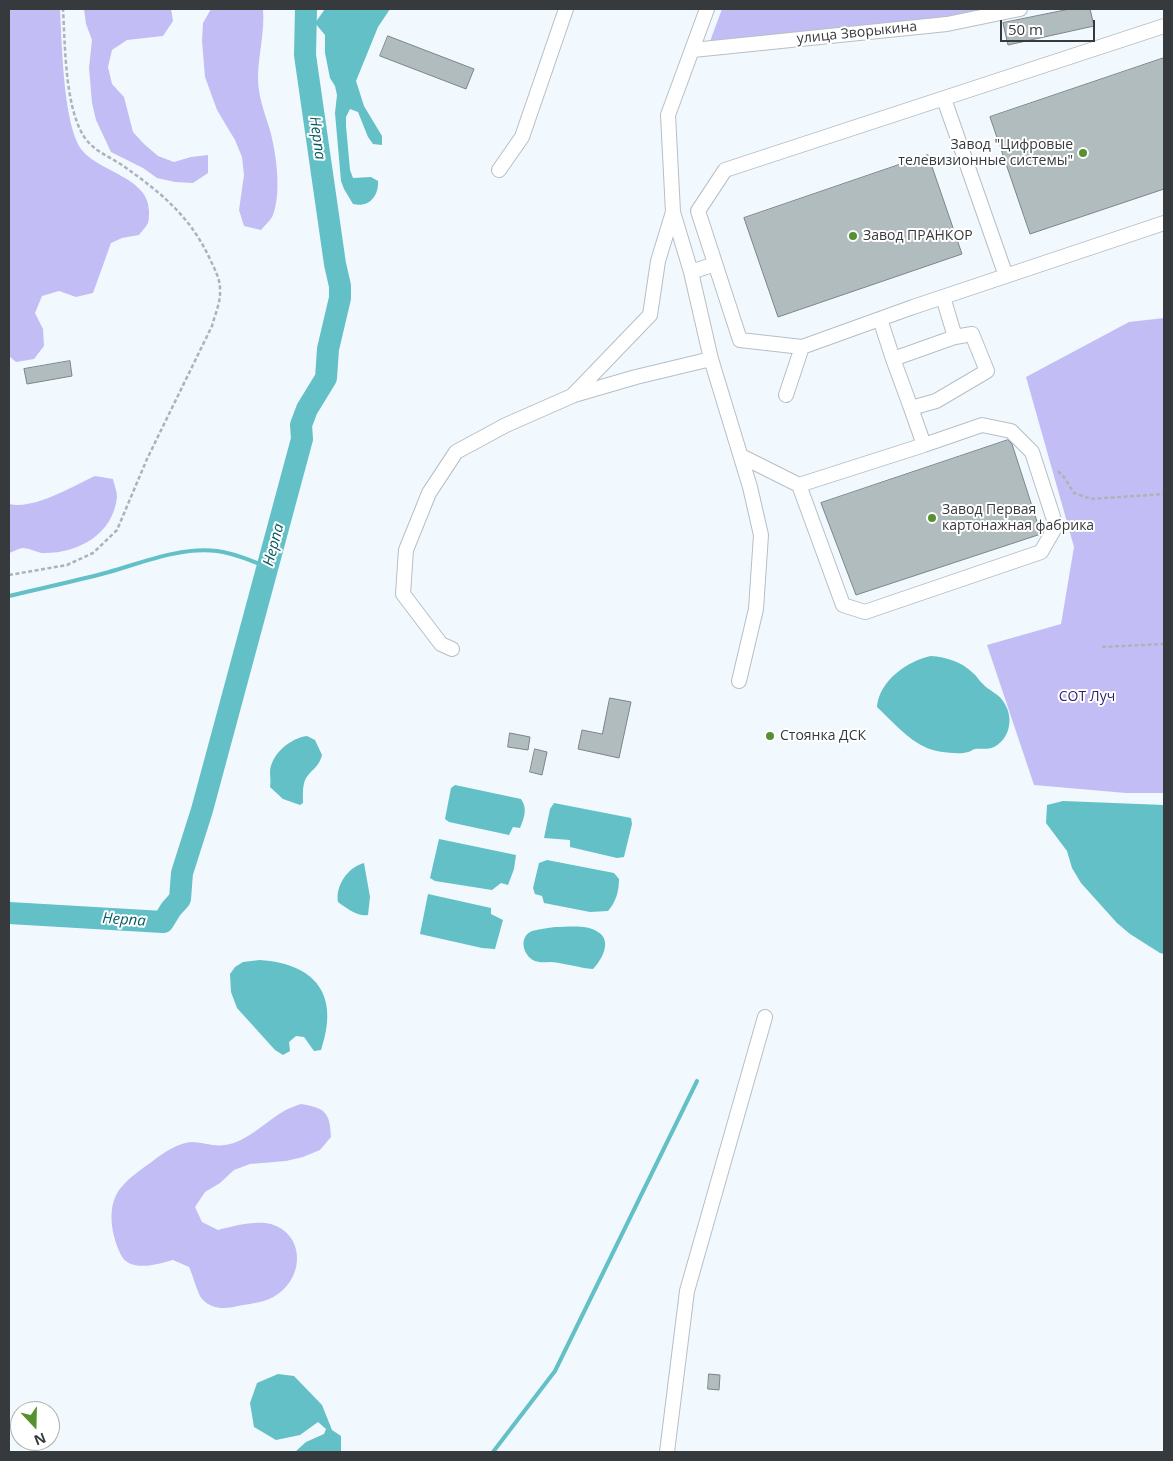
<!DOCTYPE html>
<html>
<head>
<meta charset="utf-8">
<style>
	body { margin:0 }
	#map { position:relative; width:1173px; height:1461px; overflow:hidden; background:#f1f8fe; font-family:"Open Sans",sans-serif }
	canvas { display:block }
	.frame { position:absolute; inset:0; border:10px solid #373a3d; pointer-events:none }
	.north { position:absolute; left:10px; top:1401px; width:50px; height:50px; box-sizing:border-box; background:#fff; border:1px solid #afb0b1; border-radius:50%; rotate:159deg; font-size:14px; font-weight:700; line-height:20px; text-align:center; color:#373a3d }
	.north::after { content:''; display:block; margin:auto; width:18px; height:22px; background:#56912f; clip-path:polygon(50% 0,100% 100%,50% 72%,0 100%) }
	.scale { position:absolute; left:1000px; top:20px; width:95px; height:22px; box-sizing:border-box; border:2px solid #373a3d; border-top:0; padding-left:6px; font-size:15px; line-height:18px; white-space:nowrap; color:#373a3d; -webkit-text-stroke:4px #fff; paint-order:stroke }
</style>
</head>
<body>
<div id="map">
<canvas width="1173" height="1461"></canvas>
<div class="frame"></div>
<div class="north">N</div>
<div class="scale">50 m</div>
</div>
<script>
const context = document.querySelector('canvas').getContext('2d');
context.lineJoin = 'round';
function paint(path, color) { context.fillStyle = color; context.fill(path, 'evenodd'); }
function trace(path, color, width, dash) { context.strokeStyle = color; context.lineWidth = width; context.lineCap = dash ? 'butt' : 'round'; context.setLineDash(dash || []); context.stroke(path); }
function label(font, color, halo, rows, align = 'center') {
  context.font = font + ' "Open Sans",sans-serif'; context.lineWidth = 4; context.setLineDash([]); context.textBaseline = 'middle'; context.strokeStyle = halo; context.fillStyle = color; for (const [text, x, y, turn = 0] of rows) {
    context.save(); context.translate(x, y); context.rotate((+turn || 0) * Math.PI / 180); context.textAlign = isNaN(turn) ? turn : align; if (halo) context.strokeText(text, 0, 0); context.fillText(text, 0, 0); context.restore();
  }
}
const green = new Path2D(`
	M 9,9 L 60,9 C 62,42 63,122 81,149 C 98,172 149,177 149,211 C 149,215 149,219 148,223 C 146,227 142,231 139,235 L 122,238 L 111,243 L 93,293 L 76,297 L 59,291 L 42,296 L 35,313 L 43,329 L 44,346 L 34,359 L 16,362 L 9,356 Z
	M 84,9 L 171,9 L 173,21 L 163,36 L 127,40 L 112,50 L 108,67 L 112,84 L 124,97 L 133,132 L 144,144 L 158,156 L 174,162 L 191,157 L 208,155 L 208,173 L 193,183 L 175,182 L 157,178 L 143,168 L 111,152 L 96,120 L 92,103 L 89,68 L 92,40 L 86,24 Z
	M 211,9 L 263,9 C 265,32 258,55 258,78 C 258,95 264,111 269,127 C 276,150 282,192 273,215 C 271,220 265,225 261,230 L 244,226 L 239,210 L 244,175 L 242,157 L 235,140 L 217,110 L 205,77 L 202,41 L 203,23 Z
	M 722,9 L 988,9 L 950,19 L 709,44 Z
	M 1164,318 L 1164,793 L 1126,793 L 1034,785 L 987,645 L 1061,624 L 1074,547 L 1026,377 L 1129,322 Z
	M 95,476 L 113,479 C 114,484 117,491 117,497 C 113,535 77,554 42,553 C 36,552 29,548 23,548 C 19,548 13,552 9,553 L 9,504 C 34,510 73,486 95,476 Z
	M 301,1104 C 325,1108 330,1112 331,1137 L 320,1150 L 303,1157 L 286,1161 L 250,1164 L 234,1170 L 220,1183 L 205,1192 L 195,1207 L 202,1222 L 218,1230 C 232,1226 256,1220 271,1224 C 304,1234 305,1275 278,1294 C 266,1303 252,1303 238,1306 C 226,1309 212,1310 202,1299 C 197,1293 193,1275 189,1267 L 173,1260 C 159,1264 130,1273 121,1255 C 112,1237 106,1209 119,1190 C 128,1178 142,1169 154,1160 C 163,1153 178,1143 191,1142 C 202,1142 214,1147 225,1145 C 247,1142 265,1122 284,1111 C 289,1108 295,1106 301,1104 Z`);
const water = new Path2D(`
	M 325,9 L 390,9 L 378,27 L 356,81 L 364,106 L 382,136 L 382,145 L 373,144 L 368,137 L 358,112 L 350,109 L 346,117 L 346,126 L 350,170 L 353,178 L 371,177 L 378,181 C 379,196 369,208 353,204 L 344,189 L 341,181 L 335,113 L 337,95 L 335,86 L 330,78 L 325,53 L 325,35 L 315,23 Z
	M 931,656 C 946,657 962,662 973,673 C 977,676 979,681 983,684 C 989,691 998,693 1003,701 C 1014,716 1011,738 994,747 C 987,750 982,748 975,749 C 971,750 972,751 968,752 C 959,755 936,752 927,748 C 908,740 892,721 877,707 C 879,681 907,661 931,656 Z
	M 307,736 L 315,740 L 322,755 C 319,767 312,769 306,778 C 302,786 303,795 303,803 L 300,805 L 283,799 L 270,787 C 271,782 270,776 270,771 C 272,753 291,738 307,736 Z
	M 455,785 L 521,799 C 528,809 524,818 520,828 L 513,827 L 509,835 L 449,822 L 445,819 L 451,788 Z
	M 1063,801 L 1164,805 L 1164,954 L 1160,953 L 1130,934 L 1117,923 L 1081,883 L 1072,868 L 1067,851 L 1046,823 L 1047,805 Z
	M 554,803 L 631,818 L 632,824 L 624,857 L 617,858 L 570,847 L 570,840 L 544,838 L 550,809 Z
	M 439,839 L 516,855 L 514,869 L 508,885 L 501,883 L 492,890 L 435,881 L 430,878 Z
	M 547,860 L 614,873 L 619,879 C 619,891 616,902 608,911 L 590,912 L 544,903 L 542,896 L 535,894 L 533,888 L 539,863 Z
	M 364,863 L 370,897 L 368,915 C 358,917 346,908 338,902 C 335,886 348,867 364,863 Z
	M 428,894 L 491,908 L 491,914 L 503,920 L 495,949 L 482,948 L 420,934 Z
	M 555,927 C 568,927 587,924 598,932 C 613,941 601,961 593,969 C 579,968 565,963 551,962 C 545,962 541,963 535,961 C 523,956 518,937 532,931 C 539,929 548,928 555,927 Z
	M 260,960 C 316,964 340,995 321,1050 L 314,1051 L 304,1037 L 296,1036 L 289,1042 L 290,1051 L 283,1055 L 275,1050 L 237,1008 L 231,992 L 230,974 L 235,967 L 243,962 Z
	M 278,1374 L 294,1376 L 322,1405 L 332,1430 L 341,1436 L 341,1452 L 292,1452 L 296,1451 L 306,1442 L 324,1434 L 326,1429 L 318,1422 L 300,1435 L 276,1440 L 254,1427 L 250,1403 L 257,1383 Z`);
const stream = new Path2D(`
	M 9,596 C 42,588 76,581 109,572 C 144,562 180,547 217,551 C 235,553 251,561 268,567
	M 493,1452 L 555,1371 L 697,1081`);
const river = new Path2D(`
	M 9,913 L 163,922 L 171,909 L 180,899 L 182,873 L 202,810 L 302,439 L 301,425 L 307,409 L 326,378 L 328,349 L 340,298 L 340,286 L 335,264 L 305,55 L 306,9`);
const building = new Path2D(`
	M 1070,9 L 1090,9 L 1094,26 L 1008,45 L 1003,23 Z
	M 388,36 L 474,69 L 466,89 L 380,56 Z
	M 1164,58 L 1164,189 L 1030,234 L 990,117 Z
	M 928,155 L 962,254 L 778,317 L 744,218 Z
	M 70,361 L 72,376 L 27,384 L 24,369 Z
	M 1008,440 L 1012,444 L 1041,534 L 856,595 L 821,503 Z
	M 610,698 L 631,702 L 619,758 L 578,749 L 582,730 L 602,734 Z
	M 510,733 L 530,737 L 528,750 L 508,747 Z
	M 535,749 L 547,752 L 542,775 L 530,772 Z
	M 709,1374 L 720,1375 L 719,1390 L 708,1389 Z`);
const path = new Path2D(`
	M 1058,471 L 1064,477 L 1074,493 L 1091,499 L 1164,494
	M 9,575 L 67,565 L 93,553 L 117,530 L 147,459 L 212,326 C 215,314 221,302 220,289 C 220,278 214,268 209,257 C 189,215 160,192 122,165 C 108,156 92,150 83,135 C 65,105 65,44 63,9
	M 1102,647 L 1164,644`);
const minor = new Path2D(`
	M 707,9 L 668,115 L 673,212 L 691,272 L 715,264
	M 1164,26 L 725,170 L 698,211 L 740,340 L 802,347 L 913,307 L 1164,223
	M 693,50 L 947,24 L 1020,9
	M 944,99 L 1006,276
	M 499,170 L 522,137 L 566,9
	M 691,272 L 711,359 L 750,487 L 761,535 L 756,609 L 739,681
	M 880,319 L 893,359 L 955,337 L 943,297
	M 893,359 L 911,408 L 936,401 L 987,371 L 972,334 L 955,337
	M 574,395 L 636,377 L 711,359
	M 786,395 L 802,347
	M 911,408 L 924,445 L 799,485 L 843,605 L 865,612 L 1041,552 L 1056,526 L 1032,452 L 1011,431 L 982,425 L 924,445
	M 741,456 L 799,485
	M 452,649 L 441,644 L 403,594 L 406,550 L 429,493 L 456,452 L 506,425 L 572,396 L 650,315 L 658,261 L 673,212
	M 667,1452 L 687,1291 L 765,1017`);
const markers = [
	[1083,153,5,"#56912f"],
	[853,236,5,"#56912f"],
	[932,518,5,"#56912f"],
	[770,736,5,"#56912f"]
];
const streetNames = [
	["улица Зворыкина",857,33,-6]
];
const poiNames = [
	["Завод \"Цифровые",1073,145,"right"],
	["телевизионные системы\"",1073,161,"right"],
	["Завод ПРАНКОР",863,236],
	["Завод Первая",942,510],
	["картонажная фабрика",942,526],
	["Стоянка ДСК",780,736]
];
const parkNames = [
	["СОТ Луч",1087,697]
];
const waterNames = [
	["Нерпа",317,138,82],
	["Нерпа",274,545,-75],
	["Нерпа",124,920,4]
];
paint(green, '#c2bef5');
paint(water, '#62c0c6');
trace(stream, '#62c0c6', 4);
trace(river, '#62c0c6', 22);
paint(building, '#b1bcbf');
trace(building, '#7c8589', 1);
trace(minor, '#b7bfc5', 16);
trace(path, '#adb3b8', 2.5, [4, 2.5]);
trace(minor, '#fff', 14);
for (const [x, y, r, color] of markers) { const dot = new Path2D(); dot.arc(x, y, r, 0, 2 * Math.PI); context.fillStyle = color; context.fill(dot); trace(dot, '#fff', 2); }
label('14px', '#373a3d', '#fff', streetNames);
label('14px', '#373a3d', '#fff', poiNames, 'left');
label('14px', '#34246d', '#fff', parkNames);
label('italic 15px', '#075c61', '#fff', waterNames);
</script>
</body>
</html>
